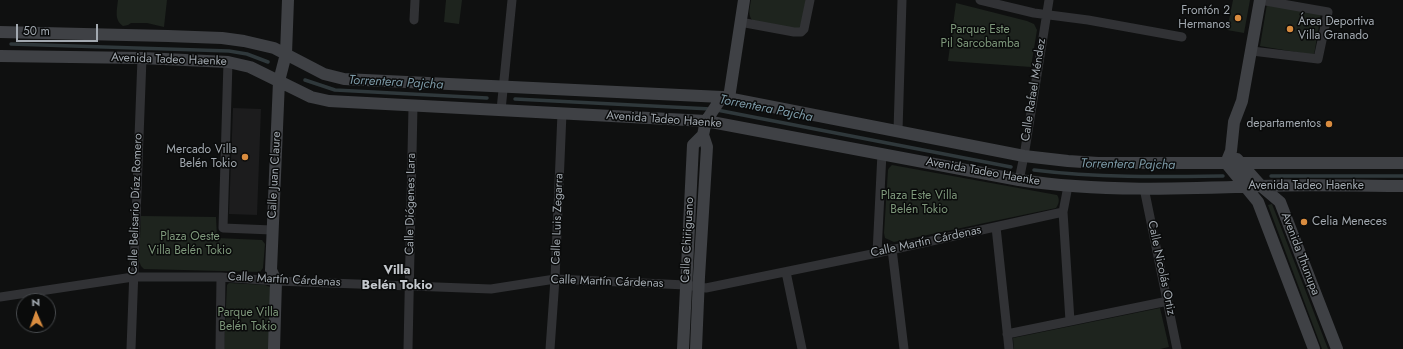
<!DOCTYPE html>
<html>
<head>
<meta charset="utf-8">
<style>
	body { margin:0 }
	#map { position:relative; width:1403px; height:349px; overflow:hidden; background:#0f1010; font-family:Jost,sans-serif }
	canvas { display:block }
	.north { position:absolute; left:16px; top:293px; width:40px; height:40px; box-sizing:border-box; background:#0a0b0b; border:1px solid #474a4d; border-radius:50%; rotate:358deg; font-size:11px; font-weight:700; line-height:16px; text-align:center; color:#a2a9b0 }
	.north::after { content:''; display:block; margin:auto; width:14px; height:18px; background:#d98c3f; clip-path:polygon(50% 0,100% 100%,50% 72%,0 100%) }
	.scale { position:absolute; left:16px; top:24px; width:82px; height:18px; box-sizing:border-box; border:2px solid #a2a9b0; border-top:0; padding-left:5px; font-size:12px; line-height:14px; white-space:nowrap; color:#a2a9b0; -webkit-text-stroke:3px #0a0b0b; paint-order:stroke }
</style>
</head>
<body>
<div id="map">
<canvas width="1403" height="349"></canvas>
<div class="north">N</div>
<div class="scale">50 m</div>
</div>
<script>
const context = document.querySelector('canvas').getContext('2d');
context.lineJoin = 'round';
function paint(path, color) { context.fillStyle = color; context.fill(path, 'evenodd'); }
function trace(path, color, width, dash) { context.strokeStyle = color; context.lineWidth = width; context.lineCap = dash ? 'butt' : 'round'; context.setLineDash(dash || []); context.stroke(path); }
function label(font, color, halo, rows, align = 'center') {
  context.font = font + ' Jost,sans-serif'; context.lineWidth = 3; context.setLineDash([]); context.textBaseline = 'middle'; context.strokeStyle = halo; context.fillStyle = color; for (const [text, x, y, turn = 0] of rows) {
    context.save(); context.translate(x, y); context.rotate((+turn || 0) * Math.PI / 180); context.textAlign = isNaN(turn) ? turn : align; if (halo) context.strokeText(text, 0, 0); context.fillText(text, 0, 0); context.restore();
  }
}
const built = new Path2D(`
	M 233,108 L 261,109 L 257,215 L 229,214 Z`);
const green = new Path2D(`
	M 118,0 L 167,0 L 164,27 L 147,23 L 131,23 L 128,25 L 123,26 C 114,20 117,10 118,0 Z
	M 446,0 L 462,0 L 459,24 L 444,22 Z
	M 751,0 L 806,0 L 801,25 L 799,28 L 795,29 L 753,21 C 747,15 750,8 751,0 Z
	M 1233,0 L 1250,0 L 1244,33 L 1227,30 Z
	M 956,3 L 1027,21 L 1034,24 L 1037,30 L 1031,67 L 948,61 Z
	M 1267,4 L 1321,13 L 1314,55 L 1260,46 Z
	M 892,165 L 1057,195 C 1060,199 1059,204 1056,208 L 894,242 L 885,238 L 884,233 L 888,170 L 889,168 Z
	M 1272,204 L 1328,349 L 1322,349 L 1268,205 Z
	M 141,216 L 216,217 L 217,238 L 262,240 L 265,244 L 263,268 L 260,272 L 144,269 L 141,266 L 139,261 Z
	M 229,283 L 265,285 L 270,287 L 270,349 L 224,349 L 227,285 Z
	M 1160,308 L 1169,347 L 1160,349 L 1014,349 L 1013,338 Z`);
const stream = new Path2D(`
	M 11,44 L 229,51 L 247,54 L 268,62
	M 305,80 L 335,90 L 487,98
	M 515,99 L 711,109
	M 717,110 L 1011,167
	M 1034,170 C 1097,178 1159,177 1223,176
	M 1271,176 L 1403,176`);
const street = new Path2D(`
	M 980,0 L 1034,13 L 1088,20 L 1182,37
	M 414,20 L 415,0
	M 740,22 L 794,32 L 801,32 L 804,29 L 810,0
	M 1252,51 L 1318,59 L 1328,12 L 1260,0
	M 228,62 L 223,228 L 272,230
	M 501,110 L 512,0
	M 898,131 L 902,0
	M 1019,180 L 1024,156 L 1049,0
	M 1144,188 L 1177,349
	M 1063,212 L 1070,321
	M 996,227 L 1009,349
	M 892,249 L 904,349
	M 877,253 L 882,153
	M 786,272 L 802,349
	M 0,297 L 133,277 L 221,277 L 276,281 L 491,289 L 555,279 L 686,285 L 706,288 L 877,253 L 1063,212 L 1068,186
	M 1007,334 L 1168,301
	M 131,349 L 142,58
	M 220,349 L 221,277
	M 408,349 L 413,106
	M 550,349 L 555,279 L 562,113`);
const secondary = new Path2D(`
	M 1260,0 L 1242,101 L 1234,122 L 1231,151 L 1226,163 L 1258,202 L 1314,349
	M 0,32 L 168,36 L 222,38 L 244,41 L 274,48 L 324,74 L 344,79 L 722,97 L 1024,156 L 1068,161 L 1098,163 L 1403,163
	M 0,56 L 142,58 L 228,62 L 250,67 L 311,97 L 329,101 L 706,121 L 1019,180 C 1098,192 1180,189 1261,186 C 1308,184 1356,186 1403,186
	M 729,98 L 744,0
	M 1237,159 L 1261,186 L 1280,202 L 1337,349
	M 274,349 L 276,281 L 271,270 L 279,81 L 286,54 L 288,0
	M 683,349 L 693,145 L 703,135
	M 696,349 L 699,277 L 707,147 L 703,135 L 706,121 L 722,97`);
const markers = [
	[1238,18,4,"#d98c3f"],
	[1290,29,4,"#d98c3f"],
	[1329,124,4,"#d98c3f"],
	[245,157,4,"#d98c3f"],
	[1304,222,4,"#d98c3f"]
];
const poiNames = [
	["Frontón 2",1230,11],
	["Hermanos",1230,25],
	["Área Deportiva",1298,22,"left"],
	["Villa Granado",1298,36,"left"],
	["departamentos",1321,124],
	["Mercado Villa",237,150],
	["Belén Tokio",237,164],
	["Celia Meneces",1312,222,"left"]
];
const parkNames = [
	["Parque Este",980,30],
	["Pil Sarcobamba",980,44],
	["Plaza Este Villa",919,196],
	["Belén Tokio",919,210],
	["Plaza Oeste",190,237],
	["Villa Belén Tokio",190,251],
	["Parque Villa",248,313],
	["Belén Tokio",248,327]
];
const streetNames = [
	["Avenida Tadeo Haenke",169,60,2],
	["Calle Rafael Méndez",1034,90,-81],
	["Avenida Tadeo Haenke",664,120,4],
	["Avenida Tadeo Haenke",983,172,10],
	["Calle Juan Claure",275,175,-87],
	["Avenida Tadeo Haenke",1306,186],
	["Calle Belisario Díaz Romero",136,204,-88],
	["Calle Diógenes Lara",411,204,-89],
	["Calle Luis Zegarra",558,219,-88],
	["Calle Chiriguano",688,240,-87],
	["Calle Martín Cárdenas",926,242,-12],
	["Avenida Thunupa",1300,254,69],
	["Calle Nicolás Ortiz",1161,268,78],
	["Calle Martín Cárdenas",284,280,3],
	["Calle Martín Cárdenas",607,282,2]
];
const waterNames = [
	["Torrentera Pajcha",396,83,3],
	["Torrentera Pajcha",766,109,11],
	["Torrentera Pajcha",1128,165,1]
];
const neighbourhoodNames = [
	["Villa",397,271],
	["Belén Tokio",397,286]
];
paint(built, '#1c1c1d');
paint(green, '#1e241e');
trace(stream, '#2f383b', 3.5);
trace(street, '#313235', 9);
trace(secondary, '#3f4145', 12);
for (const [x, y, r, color] of markers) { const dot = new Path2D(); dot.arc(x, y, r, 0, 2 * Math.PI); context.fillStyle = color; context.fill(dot); trace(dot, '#0a0b0b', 1.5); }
label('12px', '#a2a9b0', '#0a0b0b', poiNames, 'right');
label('12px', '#7e987b', '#0a0b0b', parkNames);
label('12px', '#a2a9b0', '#0a0b0b', streetNames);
label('italic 13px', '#7d9aa7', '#0a0b0b', waterNames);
label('bold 13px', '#c3c7cc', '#0a0b0b', neighbourhoodNames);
</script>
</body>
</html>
